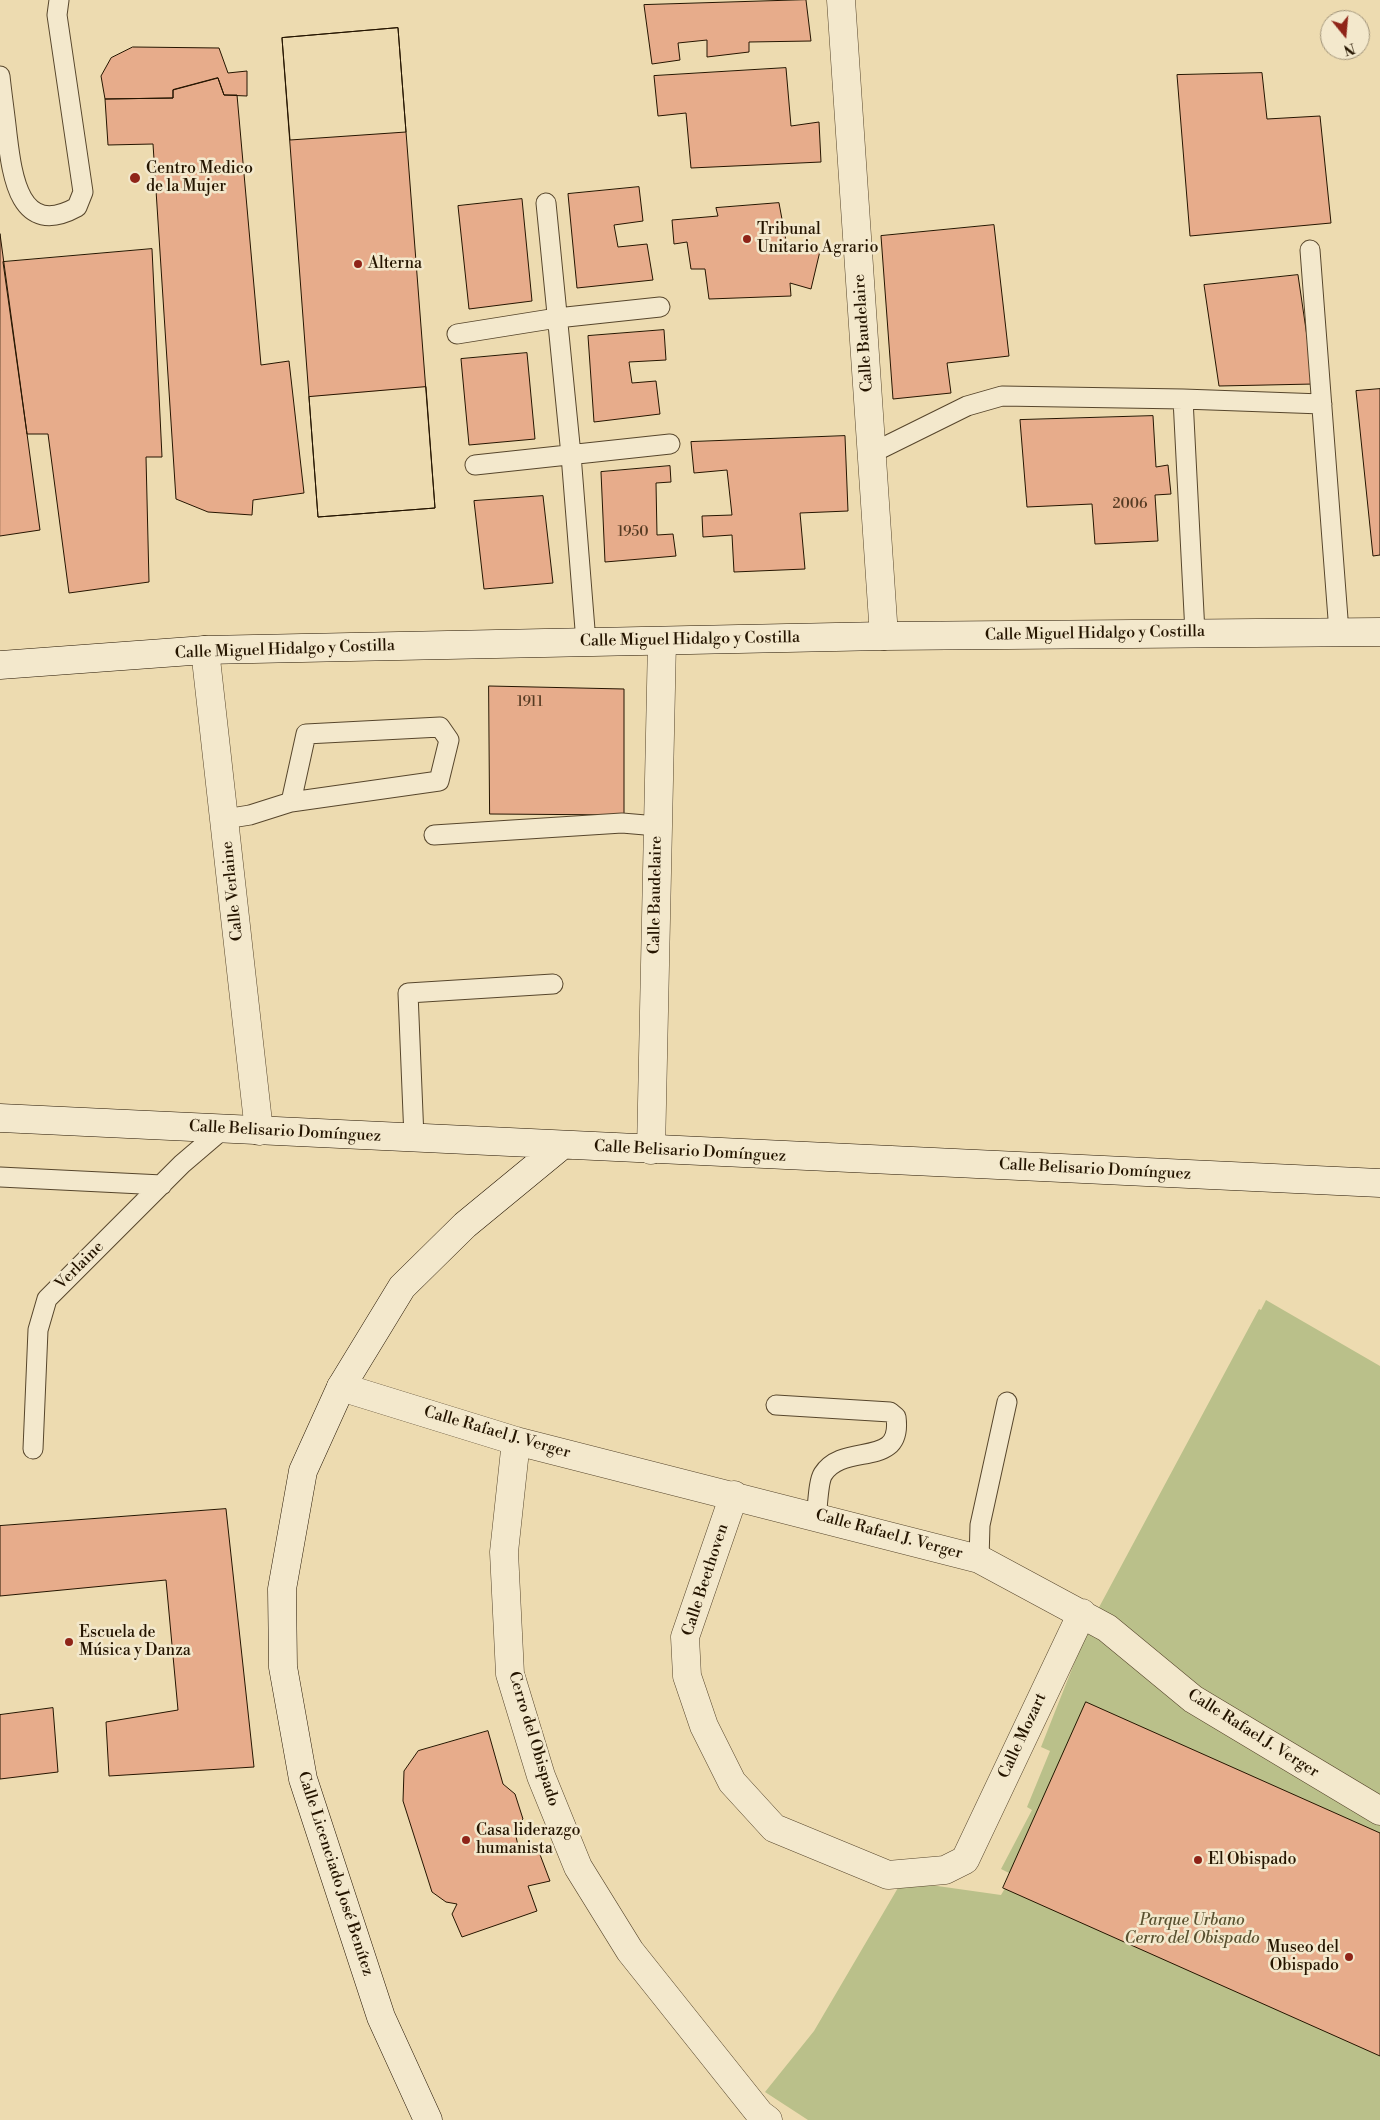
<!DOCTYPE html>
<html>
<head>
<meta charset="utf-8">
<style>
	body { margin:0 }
	#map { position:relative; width:1380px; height:2120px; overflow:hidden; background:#eddbb0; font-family:"Libre Bodoni",serif }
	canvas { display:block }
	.north { position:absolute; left:1320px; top:10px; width:50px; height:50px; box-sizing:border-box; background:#f3e8cc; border:1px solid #a1947a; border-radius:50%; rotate:163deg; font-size:14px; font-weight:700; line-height:20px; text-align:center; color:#251500 }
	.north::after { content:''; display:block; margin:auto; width:18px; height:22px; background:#8f2418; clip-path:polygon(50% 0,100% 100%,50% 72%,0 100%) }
</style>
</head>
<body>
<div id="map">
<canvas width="1380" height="2120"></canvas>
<div class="north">N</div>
</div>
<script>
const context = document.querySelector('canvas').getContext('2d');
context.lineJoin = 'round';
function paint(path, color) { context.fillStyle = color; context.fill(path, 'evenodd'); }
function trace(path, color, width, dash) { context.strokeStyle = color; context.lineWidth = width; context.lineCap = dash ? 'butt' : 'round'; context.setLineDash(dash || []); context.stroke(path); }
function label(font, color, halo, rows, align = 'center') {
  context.font = font + ' "Libre Bodoni",serif'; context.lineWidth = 5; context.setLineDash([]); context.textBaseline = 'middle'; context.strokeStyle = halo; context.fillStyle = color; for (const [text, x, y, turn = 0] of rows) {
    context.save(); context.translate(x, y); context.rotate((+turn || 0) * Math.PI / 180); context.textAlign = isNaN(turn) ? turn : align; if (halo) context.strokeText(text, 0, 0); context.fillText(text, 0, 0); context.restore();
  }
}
const green = new Path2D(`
	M 1266,1300 L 1380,1366 L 1380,2120 L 808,2120 L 765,2092 L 814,2031 L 902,1881 L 1001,1895 L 1013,1875 L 1001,1869 L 1032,1810 L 1027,1807 L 1050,1751 L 1041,1747 L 1089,1626 L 1259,1309 L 1261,1310 Z`);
const building = new Path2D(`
	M 806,0 L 811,41 L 749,42 L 749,52 L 707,57 L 707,40 L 678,43 L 680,60 L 652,64 L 644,5 Z
	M 398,28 L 435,508 L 318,517 L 282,38 Z
	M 398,28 L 406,132 L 290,140 L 282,38 Z
	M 133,47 L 219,48 L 228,73 L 247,71 L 247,96 L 224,95 L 218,78 L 173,90 L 173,98 L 105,99 L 101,76 L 111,58 Z
	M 786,68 L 791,126 L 819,122 L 821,162 L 691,168 L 686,113 L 658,116 L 654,76 Z
	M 1262,73 L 1267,119 L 1320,116 L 1331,223 L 1190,236 L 1177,75 Z
	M 218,78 L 224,95 L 237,95 L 261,365 L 289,361 L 304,493 L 253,500 L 252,515 L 208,512 L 176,499 L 153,144 L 108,145 L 105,99 L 173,98 L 173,90 Z
	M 639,187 L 643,221 L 614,225 L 618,247 L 647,244 L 653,280 L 577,288 L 568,194 Z
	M 522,199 L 532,301 L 469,309 L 458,206 Z
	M 779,203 L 787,246 L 820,251 L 811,289 L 790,283 L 791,296 L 709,299 L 705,269 L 691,269 L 687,242 L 674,244 L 672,220 L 718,216 L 716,208 Z
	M 994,225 L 1009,356 L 947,363 L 951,393 L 893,399 L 881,236 Z
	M 0,234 L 40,530 L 0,536 Z
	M 152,249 L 162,457 L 146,457 L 149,582 L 69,593 L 48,434 L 27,434 L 3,262 Z
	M 1298,275 L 1314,384 L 1219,386 L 1204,285 Z
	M 664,330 L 666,360 L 629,362 L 632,383 L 656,381 L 660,414 L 594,422 L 588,336 Z
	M 527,353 L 535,439 L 469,445 L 461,359 Z
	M 426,387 L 435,508 L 318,517 L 309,397 Z
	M 1380,389 L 1380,555 L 1373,556 L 1356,391 Z
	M 1153,416 L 1156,467 L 1168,465 L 1171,494 L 1155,495 L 1158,541 L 1095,544 L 1092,504 L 1027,507 L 1020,420 Z
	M 845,436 L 848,511 L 800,513 L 805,569 L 734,572 L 732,535 L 703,537 L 702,516 L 732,515 L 727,470 L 694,473 L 691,442 Z
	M 670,466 L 671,482 L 656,483 L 657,535 L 673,534 L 676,556 L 605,562 L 601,472 Z
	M 543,496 L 553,583 L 484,589 L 474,501 Z
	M 489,686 L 624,689 L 624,815 L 490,814 Z
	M 226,1509 L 254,1767 L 109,1776 L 106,1722 L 178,1710 L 166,1580 L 0,1596 L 0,1526 Z
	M 1086,1702 L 1380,1833 L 1380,2056 L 1003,1888 Z
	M 53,1708 L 58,1772 L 0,1779 L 0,1715 Z
	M 488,1731 L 503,1784 L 515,1794 L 523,1819 L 514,1828 L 520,1854 L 539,1852 L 550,1881 L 528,1886 L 537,1911 L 462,1937 L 452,1914 L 457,1904 L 446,1902 L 432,1892 L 403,1801 L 404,1771 L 418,1751 Z`);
const lane = new Path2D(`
	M 0,76 C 2,95 5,115 7,134 C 12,175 19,239 77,207 L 83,192 L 57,15 L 59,0
	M 546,203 L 571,455 L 586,642
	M 1310,250 L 1339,632
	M 457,334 L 557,318 L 660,307
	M 1183,399 L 1195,633
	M 872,453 L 967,406 L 1002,396 L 1183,399 L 1322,404
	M 475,465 L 670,444
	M 225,819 L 250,815 L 291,802 L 439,781 L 449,740 L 440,727 L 306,734 L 291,802
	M 434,835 L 622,823 L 657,826
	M 414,1138 L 408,993 L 553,984
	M 0,1177 L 162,1185
	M 776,1405 L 890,1412 L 896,1417 C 903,1470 844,1441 823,1474 C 818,1482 818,1506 816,1516
	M 33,1449 L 38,1330 L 47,1299 L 182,1164 L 223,1129
	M 979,1559 L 980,1525 L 1007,1402`);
const street = new Path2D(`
	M 841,0 L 884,636
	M 205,650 L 259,1131
	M 651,1150 L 662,641
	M 341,1387 L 516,1441 L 979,1559 L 1107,1628 L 1193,1699 L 1380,1811
	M 516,1441 L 504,1552 L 510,1674 L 541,1776 L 578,1867 L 630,1951 L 760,2114 L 768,2120
	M 734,1495 L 685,1637 L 687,1676 L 704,1726 L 732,1782 L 774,1828 L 888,1875 L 945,1870 L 965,1860 L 1082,1613`);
const secondary = new Path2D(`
	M 0,665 L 205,650 L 884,636 L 1380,632
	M 0,1118 L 1380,1183
	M 428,2120 L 381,2017 L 303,1779 L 283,1667 L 282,1589 L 303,1471 L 341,1387 L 402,1287 L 465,1225 L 561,1146`);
const markers = [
	[135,178,6,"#8f2418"],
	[747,239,5,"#8f2418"],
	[358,264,5,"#8f2418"],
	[69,1642,5,"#8f2418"],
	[466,1840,5,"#8f2418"],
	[1198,1860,5,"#8f2418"],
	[1349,1957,5,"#8f2418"]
];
const numberNames = [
	["2006",1130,505],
	["1950",633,533],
	["1911",530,703]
];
const poiNames = [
	["Centro Medico",146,169],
	["de la Mujer",146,187],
	["Tribunal",757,230],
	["Unitario Agrario",757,248],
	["Alterna",368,264],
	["Escuela de",79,1633],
	["Música y Danza",79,1651],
	["Casa liderazgo",476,1831],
	["humanista",476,1849],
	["El Obispado",1208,1860],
	["Museo del",1339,1948,"right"],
	["Obispado",1339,1966,"right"]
];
const streetNames = [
	["Calle Baudelaire",864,333,-94],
	["Calle Miguel Hidalgo y Costilla",1095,634,-1],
	["Calle Miguel Hidalgo y Costilla",690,640,-1],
	["Calle Miguel Hidalgo y Costilla",285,650,-2],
	["Calle Verlaine",233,891,-96],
	["Calle Baudelaire",656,895,-89],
	["Calle Belisario Domínguez",285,1132,3],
	["Calle Belisario Domínguez",690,1152,3],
	["Calle Belisario Domínguez",1095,1170,3],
	["Verlaine",80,1266,-45],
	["Calle Rafael J. Verger",497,1433,16],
	["Calle Rafael J. Verger",889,1535,15],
	["Calle Beethoven",706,1580,-72],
	["Calle Rafael J. Verger",1253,1734,32],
	["Calle Mozart",1023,1736,-65],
	["Cerro del Obispado",533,1739,73],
	["Calle Licenciado José Benítez",335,1874,72]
];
const parkNames = [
	["Parque Urbano",1192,1921],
	["Cerro del Obispado",1192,1939]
];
paint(green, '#bac08a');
paint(building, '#e7ac8b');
trace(building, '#251500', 1);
trace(lane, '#57462c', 21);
trace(street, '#57462c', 29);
trace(secondary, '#251500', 29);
trace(lane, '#f3e8cc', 19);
trace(street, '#f3e8cc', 28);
trace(secondary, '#f3e8cc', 28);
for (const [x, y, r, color] of markers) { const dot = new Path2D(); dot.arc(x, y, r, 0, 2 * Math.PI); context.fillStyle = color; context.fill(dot); trace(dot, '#f3e8cc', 2); }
label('14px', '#563b23', null, numberNames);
label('16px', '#251500', '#f3e8cc', poiNames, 'left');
label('16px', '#251500', '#f3e8cc', streetNames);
label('italic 16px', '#595130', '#f3e8cc', parkNames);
</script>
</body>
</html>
